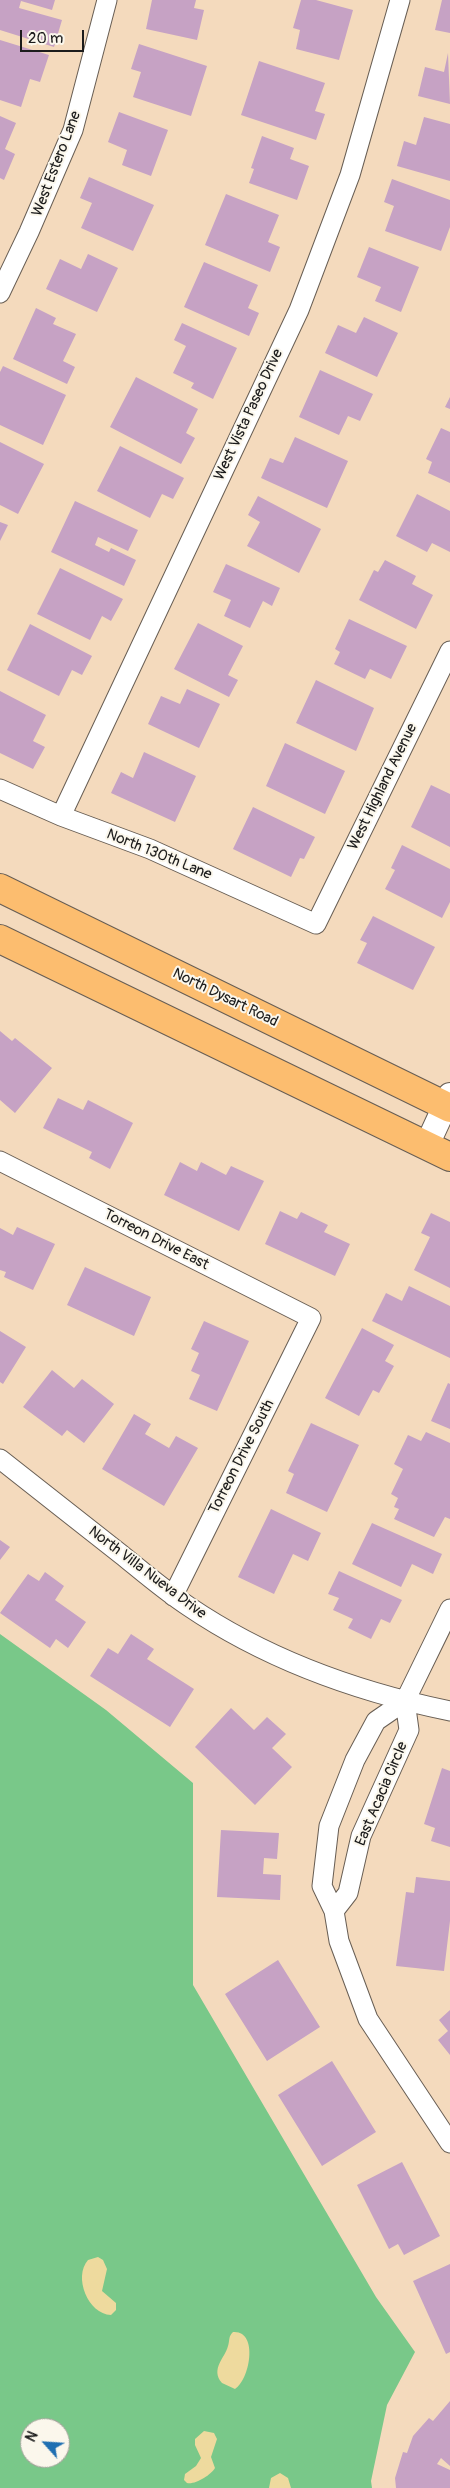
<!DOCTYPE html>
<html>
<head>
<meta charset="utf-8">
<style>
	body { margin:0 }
	#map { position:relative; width:450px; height:2488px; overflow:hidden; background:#f4dabd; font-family:Pangolin,sans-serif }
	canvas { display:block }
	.north { position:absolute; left:20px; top:2418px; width:50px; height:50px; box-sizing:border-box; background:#fbf7ec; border:1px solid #a29f99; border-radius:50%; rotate:296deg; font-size:14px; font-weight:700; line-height:20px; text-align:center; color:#1c1c1c }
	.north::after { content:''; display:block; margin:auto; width:18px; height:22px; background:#1f6fb2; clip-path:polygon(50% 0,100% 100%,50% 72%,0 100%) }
	.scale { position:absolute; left:20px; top:30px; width:64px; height:22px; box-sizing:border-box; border:2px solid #1c1c1c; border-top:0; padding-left:6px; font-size:15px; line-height:18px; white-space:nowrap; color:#1c1c1c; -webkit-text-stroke:4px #fbf7ec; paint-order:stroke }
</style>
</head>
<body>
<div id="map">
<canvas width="450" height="2488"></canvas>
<div class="north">N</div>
<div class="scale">20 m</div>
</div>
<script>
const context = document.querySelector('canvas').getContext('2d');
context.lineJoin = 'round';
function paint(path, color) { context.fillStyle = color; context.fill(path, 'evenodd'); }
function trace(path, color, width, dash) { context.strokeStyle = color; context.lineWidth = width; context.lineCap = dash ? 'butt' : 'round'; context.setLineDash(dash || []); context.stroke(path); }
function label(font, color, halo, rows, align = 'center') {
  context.font = font + ' Pangolin,sans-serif'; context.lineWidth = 4; context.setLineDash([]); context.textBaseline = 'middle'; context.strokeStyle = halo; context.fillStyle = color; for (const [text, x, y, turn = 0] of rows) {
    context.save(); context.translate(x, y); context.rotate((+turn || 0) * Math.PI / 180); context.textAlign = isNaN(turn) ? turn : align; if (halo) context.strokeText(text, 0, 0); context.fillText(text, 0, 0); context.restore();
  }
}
const green = new Path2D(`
	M 0,1634 L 106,1710 L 193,1783 L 193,1985 L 376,2297 L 415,2352 L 387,2405 L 371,2481 L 372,2488 L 0,2488 ZM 30,2428 L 60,2428 L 60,2458 L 30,2458 Z`);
const sand = new Path2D(`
	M 98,2257 L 103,2260 L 107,2269 L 102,2291 L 116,2303 L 116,2310 L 111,2315 C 88,2314 73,2277 88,2260 Z
	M 233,2332 C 259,2330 250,2380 235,2389 L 222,2383 C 210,2369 225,2358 228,2346 C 230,2340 228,2337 233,2332 Z
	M 204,2431 L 214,2433 L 217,2439 L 211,2457 L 215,2468 C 211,2475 195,2485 187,2483 L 184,2480 L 185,2474 L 196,2466 L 201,2458 L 195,2445 L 195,2439 Z
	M 280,2473 L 288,2478 L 291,2488 L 269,2488 L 271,2478 Z`);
const building = new Path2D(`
	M 0,0 L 55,0 L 52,10 L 21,1 L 19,8 L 62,20 L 54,47 L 0,30 Z
	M 152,0 L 196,0 L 194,8 L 204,10 L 197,40 L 146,29 Z
	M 301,0 L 316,0 L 353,10 L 339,60 L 296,49 L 300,30 L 293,28 Z
	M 442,0 L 450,0 L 450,33 L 435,30 Z
	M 0,40 L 49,55 L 40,82 L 30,79 L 21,107 L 0,100 Z
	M 139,44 L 207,66 L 191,116 L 133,97 L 141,72 L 131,69 Z
	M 448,53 L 450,104 L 418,96 L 425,67 L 444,72 Z
	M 259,61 L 325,83 L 315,111 L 325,114 L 316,140 L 241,115 Z
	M 119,112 L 168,130 L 151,176 L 122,165 L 127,150 L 108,142 Z
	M 0,116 L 16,123 L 5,149 L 15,154 L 4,180 L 0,178 Z
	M 424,117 L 450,124 L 450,181 L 397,166 L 404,141 L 416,145 Z
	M 262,136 L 294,148 L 290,159 L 309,166 L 297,200 L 249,183 L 254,169 L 251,168 Z
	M 89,177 L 154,205 L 133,251 L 81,228 L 92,203 L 80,198 Z
	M 392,179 L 450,200 L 450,227 L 441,251 L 385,231 L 394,206 L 384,202 Z
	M 226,194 L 279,215 L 268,242 L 280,247 L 270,272 L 205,245 Z
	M 369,247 L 419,267 L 401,312 L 375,301 L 381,287 L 357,277 Z
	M 88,254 L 118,268 L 97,312 L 46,289 L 60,259 L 81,269 Z
	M 204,262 L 258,285 L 248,308 L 259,313 L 249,336 L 184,307 Z
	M 36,308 L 56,318 L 53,324 L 76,334 L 63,361 L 75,367 L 67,384 L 13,359 Z
	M 364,317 L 398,333 L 377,377 L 325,353 L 338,325 L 356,333 Z
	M 182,323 L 237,348 L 213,399 L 191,388 L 194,383 L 173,373 L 186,346 L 174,340 Z
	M 3,366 L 66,395 L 43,445 L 0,425 L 0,372 Z
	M 320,370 L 373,394 L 360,421 L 348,416 L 339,435 L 299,417 Z
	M 136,377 L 198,409 L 186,433 L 195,438 L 181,464 L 110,427 Z
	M 450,397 L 450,409 L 445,407 Z
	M 441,428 L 450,432 L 450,483 L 428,473 L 432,462 L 426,459 Z
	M 295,437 L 348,461 L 327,508 L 261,478 L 270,458 L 283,463 Z
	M 0,442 L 44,464 L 18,514 L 0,505 Z
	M 120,446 L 184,478 L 173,499 L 162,494 L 150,518 L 97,491 Z
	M 417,494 L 450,511 L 450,552 L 432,543 L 427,552 L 396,536 Z
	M 258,496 L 321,529 L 299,573 L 247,546 L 260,522 L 248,515 Z
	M 75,501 L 138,530 L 128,551 L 98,537 L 95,545 L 109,552 L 111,548 L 136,560 L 124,586 L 51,552 Z
	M 0,522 L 8,525 L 0,541 Z
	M 385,560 L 416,576 L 412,584 L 433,595 L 416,629 L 359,600 L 374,570 L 378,572 Z
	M 226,564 L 280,588 L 272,606 L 263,601 L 250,628 L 224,616 L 231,600 L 213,592 Z
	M 60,568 L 123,599 L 111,621 L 102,616 L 90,640 L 37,614 Z
	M 349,619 L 407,646 L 391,679 L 370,669 L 365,679 L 334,664 L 340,652 L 335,649 Z
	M 198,623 L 243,646 L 228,675 L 238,680 L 229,697 L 174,669 Z
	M 30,624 L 92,656 L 82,675 L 72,670 L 59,696 L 7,670 Z
	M 316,680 L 374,708 L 356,751 L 296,723 Z
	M 187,689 L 220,704 L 199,748 L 148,724 L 161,696 L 180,704 Z
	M 0,691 L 46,715 L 33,741 L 45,747 L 33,769 L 0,753 Z
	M 285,743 L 345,771 L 325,814 L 266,786 Z
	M 144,752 L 196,776 L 175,822 L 111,793 L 121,772 L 133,778 Z
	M 431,785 L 450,794 L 450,847 L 411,827 Z
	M 253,807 L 315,837 L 304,859 L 300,858 L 291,877 L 233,849 Z
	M 402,845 L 450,869 L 450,902 L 442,918 L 385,889 L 395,870 L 391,868 Z
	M 373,916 L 435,947 L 413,990 L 357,963 L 367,943 L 360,940 Z
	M 0,1031 L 12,1041 L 15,1038 L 52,1068 L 15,1113 L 0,1100 Z
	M 58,1098 L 83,1110 L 88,1100 L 133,1123 L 110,1169 L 89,1158 L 92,1152 L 43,1128 Z
	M 180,1162 L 197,1171 L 201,1162 L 226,1175 L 231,1166 L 264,1181 L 239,1231 L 164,1195 Z
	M 280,1211 L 297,1219 L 301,1212 L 328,1225 L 324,1232 L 350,1244 L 335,1276 L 265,1244 Z
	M 431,1213 L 450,1222 L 450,1288 L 414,1270 L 430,1237 L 421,1233 Z
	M 17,1227 L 55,1244 L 33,1290 L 4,1277 L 6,1272 L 0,1270 L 0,1228 L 13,1235 Z
	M 85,1267 L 151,1297 L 134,1336 L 67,1305 Z
	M 409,1286 L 450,1306 L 450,1358 L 372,1321 L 386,1293 L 402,1301 Z
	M 204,1321 L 249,1341 L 217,1411 L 189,1399 L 200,1375 L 191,1371 L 199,1353 L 191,1349 Z
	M 362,1328 L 394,1345 L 385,1361 L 394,1366 L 379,1393 L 373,1390 L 359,1416 L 325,1398 Z
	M 0,1331 L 26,1347 L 3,1384 L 0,1382 Z
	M 52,1370 L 74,1388 L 82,1379 L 114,1404 L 84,1443 L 67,1430 L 62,1436 L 23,1407 Z
	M 448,1383 L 450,1384 L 450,1429 L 431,1421 Z
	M 134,1414 L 151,1424 L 145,1434 L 169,1448 L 176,1436 L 198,1448 L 164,1506 L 102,1469 Z
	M 311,1423 L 359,1445 L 327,1512 L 286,1493 L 294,1474 L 288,1471 Z
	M 426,1432 L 450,1443 L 450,1519 L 445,1517 L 434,1537 L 394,1519 L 399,1509 L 394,1507 L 398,1498 L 391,1494 L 403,1469 L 394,1464 L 408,1435 L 421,1441 Z
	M 271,1509 L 321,1533 L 308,1561 L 293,1554 L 274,1594 L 238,1577 Z
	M 372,1523 L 442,1554 L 433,1574 L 412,1564 L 401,1587 L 352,1564 Z
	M 0,1540 L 10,1547 L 0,1560 Z
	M 339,1571 L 402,1600 L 390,1623 L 381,1619 L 371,1639 L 348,1628 L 353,1619 L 333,1610 L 339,1598 L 328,1594 Z
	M 45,1572 L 64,1586 L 55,1600 L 86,1622 L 68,1648 L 56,1639 L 50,1648 L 0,1613 L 28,1574 L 39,1581 Z
	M 131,1634 L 154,1649 L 147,1659 L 194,1689 L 170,1727 L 90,1676 L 108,1648 L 118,1654 Z
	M 231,1708 L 254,1730 L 267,1717 L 286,1734 L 272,1748 L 292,1767 L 255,1805 L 195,1747 Z
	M 442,1768 L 450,1771 L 450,1847 L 431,1841 L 435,1828 L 424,1824 Z
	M 221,1830 L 279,1833 L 277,1859 L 264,1858 L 263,1874 L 281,1875 L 280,1900 L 217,1897 Z
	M 416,1877 L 450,1881 L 450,1921 L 444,1971 L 396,1966 L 406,1892 L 414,1893 Z
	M 278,1960 L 320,2027 L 267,2061 L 225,1994 Z
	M 450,2010 L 450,2055 L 438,2040 L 448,2031 L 439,2020 Z
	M 332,2061 L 376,2132 L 322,2166 L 278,2095 Z
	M 402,2162 L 440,2236 L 404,2255 L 398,2244 L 389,2249 L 357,2185 Z
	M 450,2264 L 450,2352 L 446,2354 L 413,2281 Z
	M 450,2401 L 450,2466 L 441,2458 L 437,2464 L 450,2470 L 450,2488 L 396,2488 L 395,2478 L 403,2452 L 407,2453 L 413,2436 L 429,2418 L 433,2421 Z`);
const minor = new Path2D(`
	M 0,293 L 29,232 L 73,130 L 107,0
	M 0,789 L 61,816 L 150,849 L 316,924 L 450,651
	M 61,816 L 299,310 L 350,175 L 400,0
	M 0,1161 L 311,1318 L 173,1596
	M 0,1459 C 41,1491 81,1523 122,1555 C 143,1572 165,1591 188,1606 C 266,1659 358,1692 450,1711
	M 450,1609 L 405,1701 L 376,1721 L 355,1760 L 329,1826 L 322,1886 L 334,1911 L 339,1941 L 368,2019 L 450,2143
	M 334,1911 L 348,1893 L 361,1836 L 409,1730 L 405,1701`);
const tertiary = new Path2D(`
	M 427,1145 L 450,1095`);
const primary = new Path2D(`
	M 0,888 L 450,1108
	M 0,939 L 450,1157`);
const streetNames = [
	["West Estero Lane",57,164,-69],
	["West Vista Paseo Drive",249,415,-65],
	["West Highland Avenue",383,787,-64],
	["North 130th Lane",159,855,22],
	["North Dysart Road",225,998,26],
	["Torreon Drive East",156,1240,27],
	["Torreon Drive South",242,1457,-63],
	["North Villa Nueva Drive",147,1573,37],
	["East Acacia Circle",382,1794,-67]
];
paint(green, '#79c889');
paint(sand, '#eeda9e');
paint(building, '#c6a2c4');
trace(minor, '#685e54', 21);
trace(tertiary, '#685e54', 26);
trace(primary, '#685e54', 30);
trace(minor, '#fff', 19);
trace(tertiary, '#fff', 24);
trace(primary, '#fcbd6f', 28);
label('15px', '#1c1c1c', '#fbf7ec', streetNames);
</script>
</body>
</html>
